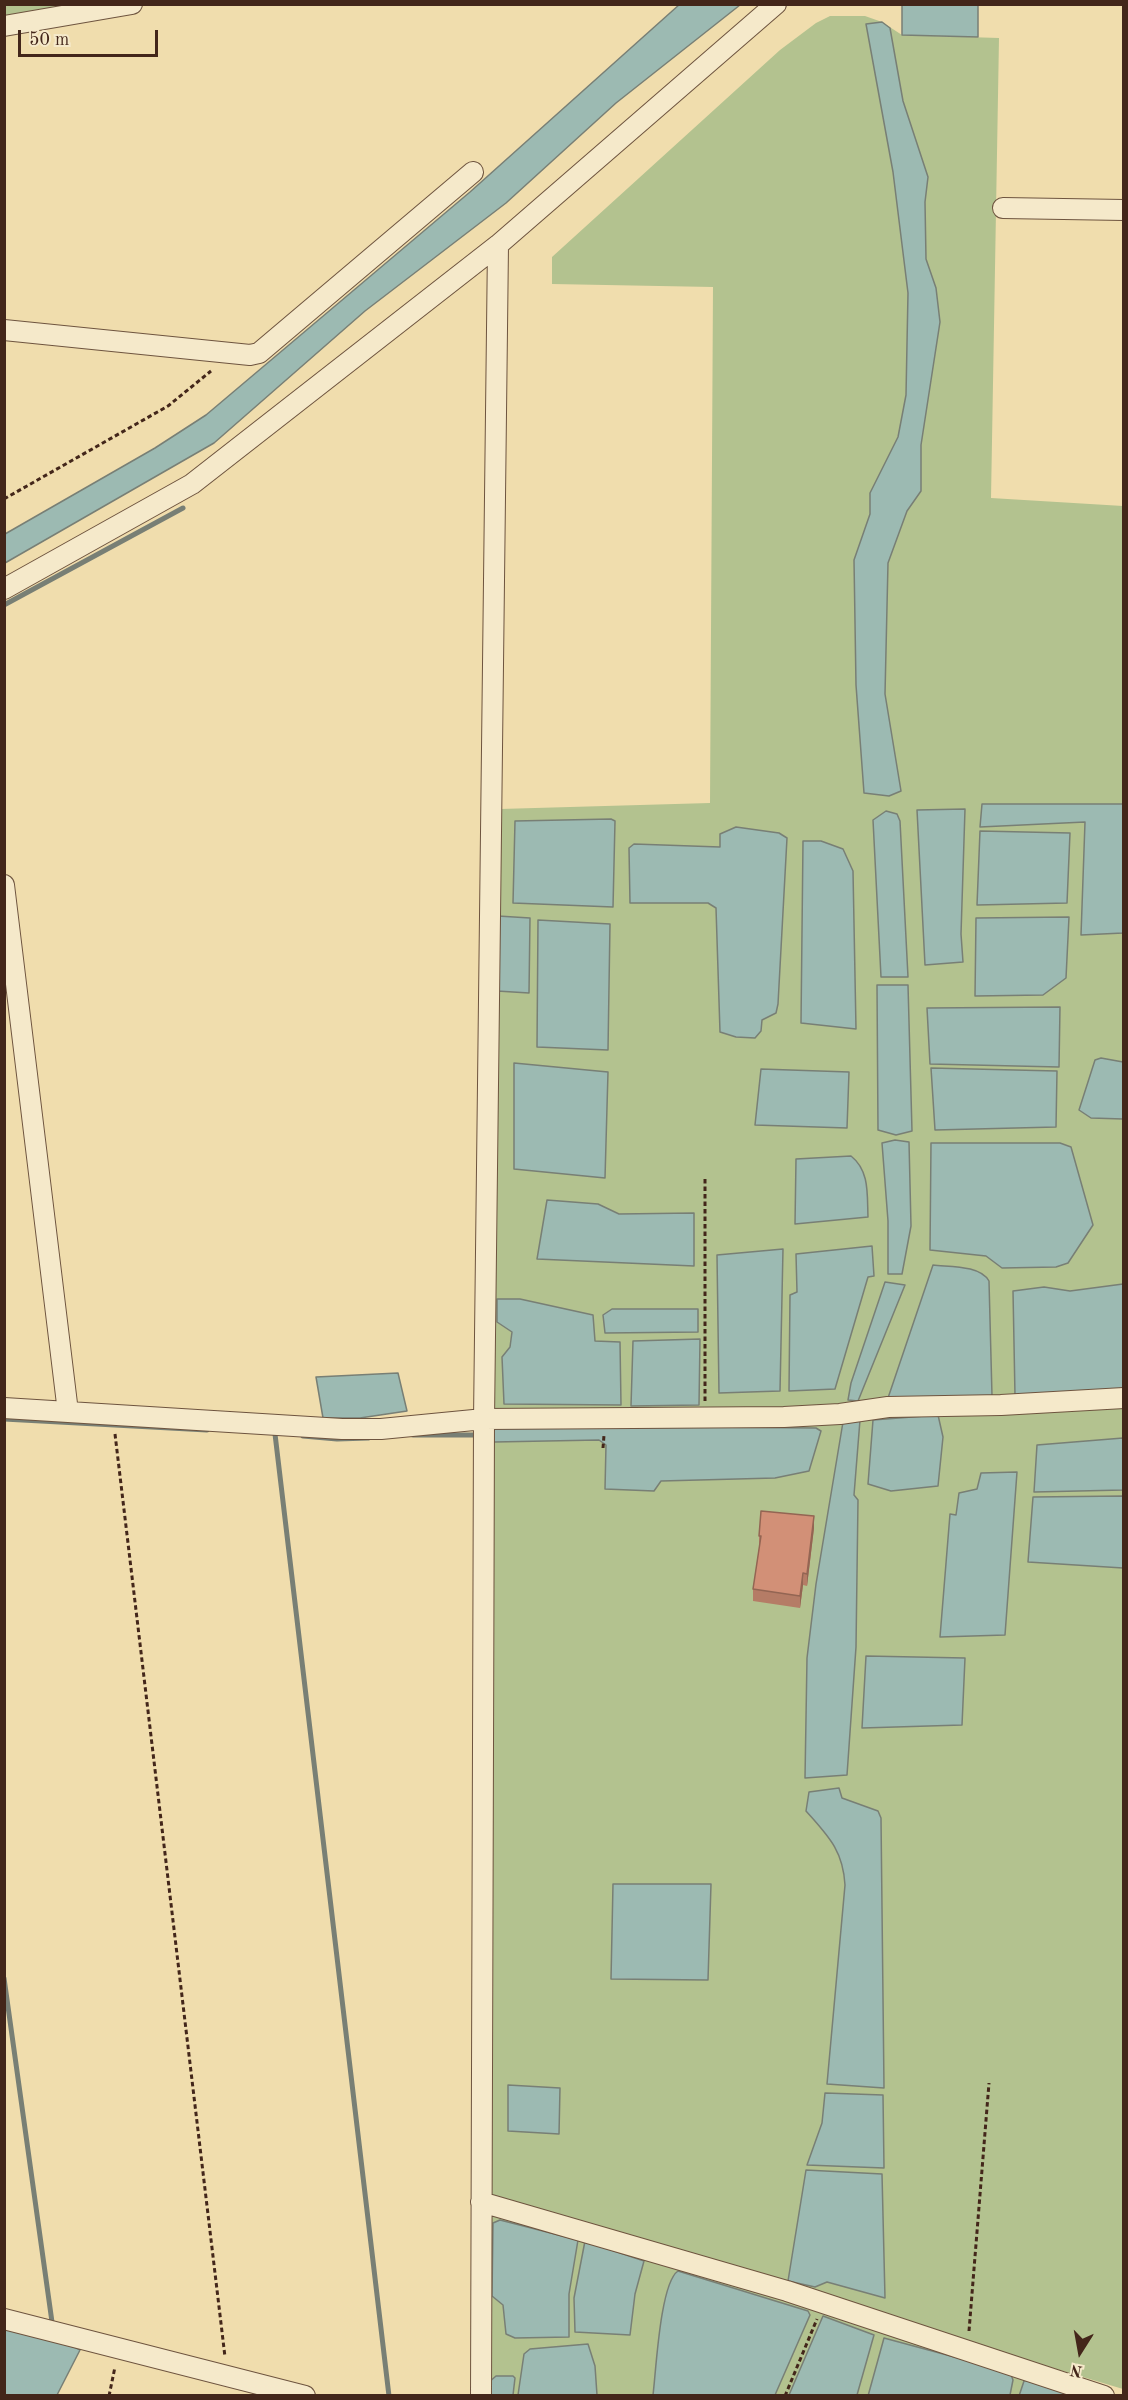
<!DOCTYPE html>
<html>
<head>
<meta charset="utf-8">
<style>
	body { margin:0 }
	#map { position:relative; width:1128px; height:2400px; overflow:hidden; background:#f0ddad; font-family:"Old Standard TT",serif }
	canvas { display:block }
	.frame { position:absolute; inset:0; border:6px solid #43261a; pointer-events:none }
	.north { position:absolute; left:1050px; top:2322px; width:60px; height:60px; -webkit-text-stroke:4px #f5e9ca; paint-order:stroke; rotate:191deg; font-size:16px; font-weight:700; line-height:24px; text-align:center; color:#43261a }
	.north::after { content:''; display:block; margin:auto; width:21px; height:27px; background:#43261a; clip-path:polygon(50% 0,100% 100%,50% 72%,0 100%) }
	.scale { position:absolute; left:18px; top:30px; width:140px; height:27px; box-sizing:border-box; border:3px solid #43261a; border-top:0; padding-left:8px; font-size:18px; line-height:21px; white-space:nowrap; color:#43261a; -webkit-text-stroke:4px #f5e9ca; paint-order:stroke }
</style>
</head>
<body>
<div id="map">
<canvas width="1128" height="2400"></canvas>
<div class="frame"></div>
<div class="north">N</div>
<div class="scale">50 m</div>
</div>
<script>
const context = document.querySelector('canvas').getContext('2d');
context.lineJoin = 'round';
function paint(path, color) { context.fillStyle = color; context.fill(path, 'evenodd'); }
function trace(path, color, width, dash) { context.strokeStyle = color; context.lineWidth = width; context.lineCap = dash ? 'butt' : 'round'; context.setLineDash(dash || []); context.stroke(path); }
const green = new Path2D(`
	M 5,5 L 94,5 L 5,19 Z
	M 830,16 L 865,16 L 882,22 L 902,35 L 999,38 L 991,498 L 1123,506 L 1123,1390 L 828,1408 L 492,1412 L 500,809 L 710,803 L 713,287 L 552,284 L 552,257 L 780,50 L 816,23 Z
	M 1123,1406 L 1123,2389 L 487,2199 L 491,1425 Z
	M 496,2214 L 815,2306 L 1092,2396 L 488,2396 L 489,2220 Z`);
const water = new Path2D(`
	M 680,4 L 740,5 L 616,103 L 506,203 L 365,311 L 214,443 L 5,563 L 5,534 L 155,448 L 206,415 L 470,192 Z
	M 902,5 L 978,5 L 978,37 L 902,35 Z
	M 882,22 L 890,28 L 903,101 L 928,177 L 925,202 L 926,259 L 936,288 L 940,322 L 921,445 L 921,491 L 907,511 L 888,563 L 885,694 L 901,791 L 889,796 L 864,793 L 856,685 L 854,560 L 870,514 L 870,493 L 898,437 L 906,395 L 908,293 L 893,172 L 866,24 Z
	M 982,804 L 1123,804 L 1123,933 L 1081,935 L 1085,822 L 980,827 Z
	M 965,809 L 961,934 L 963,962 L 925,965 L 917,810 Z
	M 886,811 L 897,814 L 900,821 L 908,977 L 881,977 L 873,820 Z
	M 611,819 L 615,821 L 613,907 L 513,903 L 515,821 Z
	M 736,827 L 779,833 L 787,838 L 778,1004 L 776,1013 L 762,1020 L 761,1031 L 755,1038 L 736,1037 L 720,1032 L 716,908 L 708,903 L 630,903 L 629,848 L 634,844 L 720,847 L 720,834 Z
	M 980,831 L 1070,833 L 1067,903 L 977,905 Z
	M 803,841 L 821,841 L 843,849 L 853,871 L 856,1029 L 801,1023 Z
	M 498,916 L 530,918 L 529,993 L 497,991 Z
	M 1069,917 L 1066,978 L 1043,995 L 975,996 L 976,918 Z
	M 538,920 L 610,924 L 608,1050 L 537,1047 Z
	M 877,985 L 908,985 L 912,1131 L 896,1135 L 878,1130 Z
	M 1060,1007 L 1059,1067 L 930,1064 L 927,1008 Z
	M 1101,1058 L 1123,1062 L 1123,1119 L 1091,1118 L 1079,1110 L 1095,1060 Z
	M 514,1063 L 608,1072 L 605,1178 L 514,1169 Z
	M 931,1068 L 1057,1071 L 1056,1127 L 935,1130 Z
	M 761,1069 L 849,1072 L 847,1128 L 755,1125 Z
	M 895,1140 L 909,1142 L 911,1226 L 902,1274 L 888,1274 L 888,1221 L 882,1143 Z
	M 931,1143 L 1060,1143 L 1071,1147 L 1093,1225 L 1068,1263 L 1056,1267 L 1002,1268 L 986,1256 L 930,1250 Z
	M 851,1156 C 870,1171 867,1195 868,1217 L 795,1224 L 796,1159 Z
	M 547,1200 L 598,1204 L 619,1214 L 694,1213 L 694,1266 L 537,1259 Z
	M 872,1246 L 874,1276 L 868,1277 L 835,1389 L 789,1391 L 790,1295 L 797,1292 L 796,1254 Z
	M 783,1249 L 780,1391 L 719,1393 L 717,1255 Z
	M 933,1265 C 950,1267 980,1265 989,1281 L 992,1396 L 888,1398 Z
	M 885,1282 L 905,1285 L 858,1401 L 848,1400 L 851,1383 Z
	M 1123,1284 L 1123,1390 L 1015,1396 L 1013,1291 L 1044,1287 L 1070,1291 Z
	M 497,1299 L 520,1299 L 593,1315 L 595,1341 L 620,1342 L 621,1405 L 504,1404 L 502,1357 L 510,1347 L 512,1332 L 497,1322 Z
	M 612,1309 L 698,1309 L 698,1332 L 605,1333 L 603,1315 Z
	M 700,1339 L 699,1405 L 631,1406 L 633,1341 Z
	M 398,1373 L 407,1411 L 360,1418 L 323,1418 L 316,1377 Z
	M 938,1415 L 943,1437 L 938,1486 L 891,1491 L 868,1484 L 873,1420 Z
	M 860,1420 L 854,1495 L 858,1500 L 856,1647 L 847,1775 L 805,1778 L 807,1658 L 816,1584 L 843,1422 Z
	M 702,1427 L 816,1428 L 821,1431 L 809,1471 L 775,1478 L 661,1481 L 654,1491 L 605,1489 L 606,1445 L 599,1440 L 494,1442 L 491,1435 L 494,1428 Z
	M 1123,1438 L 1123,1490 L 1034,1492 L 1037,1445 Z
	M 1017,1472 L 1005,1635 L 940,1637 L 950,1514 L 956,1515 L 959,1493 L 977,1489 L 981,1473 Z
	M 1123,1496 L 1123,1568 L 1028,1562 L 1033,1497 Z
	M 866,1656 L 965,1658 L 962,1725 L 862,1728 Z
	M 839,1788 L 842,1798 L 878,1811 L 881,1818 L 884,2088 L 827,2084 L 845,1885 C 843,1850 828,1836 806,1811 L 809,1792 Z
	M 613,1884 L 711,1884 L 708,1980 L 611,1979 Z
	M 508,2085 L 560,2088 L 559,2134 L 508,2131 Z
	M 825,2093 L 883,2095 L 884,2168 L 807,2165 L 822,2123 Z
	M 806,2170 L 882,2174 L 885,2298 L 827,2282 L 815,2287 L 788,2281 Z
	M 500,2220 L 578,2240 L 569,2294 L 569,2337 L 515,2338 L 506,2334 L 503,2305 L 492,2296 L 493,2223 Z
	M 585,2241 L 644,2261 L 635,2294 L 630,2335 L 575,2332 L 574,2298 Z
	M 678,2271 L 808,2311 L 810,2315 L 775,2395 L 653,2395 C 656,2372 660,2283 678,2271 Z
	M 823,2316 L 874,2335 L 857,2395 L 789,2395 Z
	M 4,2328 C 17,2332 75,2345 80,2350 L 57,2395 L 5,2395 Z
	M 884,2338 L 1010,2372 L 1013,2380 L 1010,2395 L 868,2396 Z
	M 588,2344 L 595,2366 L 597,2395 L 518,2395 L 524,2354 L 530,2349 Z
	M 496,2376 L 513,2376 L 515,2378 L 513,2395 L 488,2395 L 488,2383 Z
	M 1031,2379 L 1080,2396 L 1019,2396 L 1024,2381 Z`);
const stream = new Path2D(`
	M 4,605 L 183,508
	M 4,1419 L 207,1430
	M 275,1434 L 389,2396
	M 413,1435 L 479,1435
	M 303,1436 L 337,1439 L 368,1438
	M 4,1978 L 52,2322`);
const path = new Path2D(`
	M 4,499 L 168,406 L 211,371
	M 705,1401 L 705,1177
	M 115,1434 L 225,2357
	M 603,1448 L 604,1435
	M 969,2331 L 989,2083
	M 109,2396 L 115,2367
	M 785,2396 L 817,2319`);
const minor = new Path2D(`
	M 4,26 L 132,4
	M 1003,208 L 1124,210
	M 4,330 L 250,355 L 259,353 L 473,172
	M 4,589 L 192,484 L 498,245 L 776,4
	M 4,885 L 68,1412
	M 4,1408 L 342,1429 L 381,1429 L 484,1419 L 784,1417 L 840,1414 L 888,1407 L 1001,1405 L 1124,1398
	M 481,2202 L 787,2291 L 1104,2396
	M 4,2319 L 305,2396
	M 481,2396 L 484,1419 L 498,245`);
const wall = new Path2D(`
	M 814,1528 L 807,1586 L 803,1585 L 800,1608 L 753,1601 L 753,1589 L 759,1548 L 759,1536 Z`);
const shadedWall = new Path2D(`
	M 814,1516 L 814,1528 L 807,1586 L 807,1574 Z
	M 803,1573 L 803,1585 L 800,1608 L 800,1596 Z`);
const building = new Path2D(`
	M 761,1511 L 814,1516 L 807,1574 L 803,1573 L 800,1596 L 753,1589 L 761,1536 L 759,1536 Z`);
paint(green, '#b3c28f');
paint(water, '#9cbab2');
trace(water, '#787f75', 1.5);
trace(stream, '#787f75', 5);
trace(minor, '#6e543f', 22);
trace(path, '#43261a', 3, [4.5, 3]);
trace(minor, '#f5e9ca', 20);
paint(wall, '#b57c66');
paint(shadedWall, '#936553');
paint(building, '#d29077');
trace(building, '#936553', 1.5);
</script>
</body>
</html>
